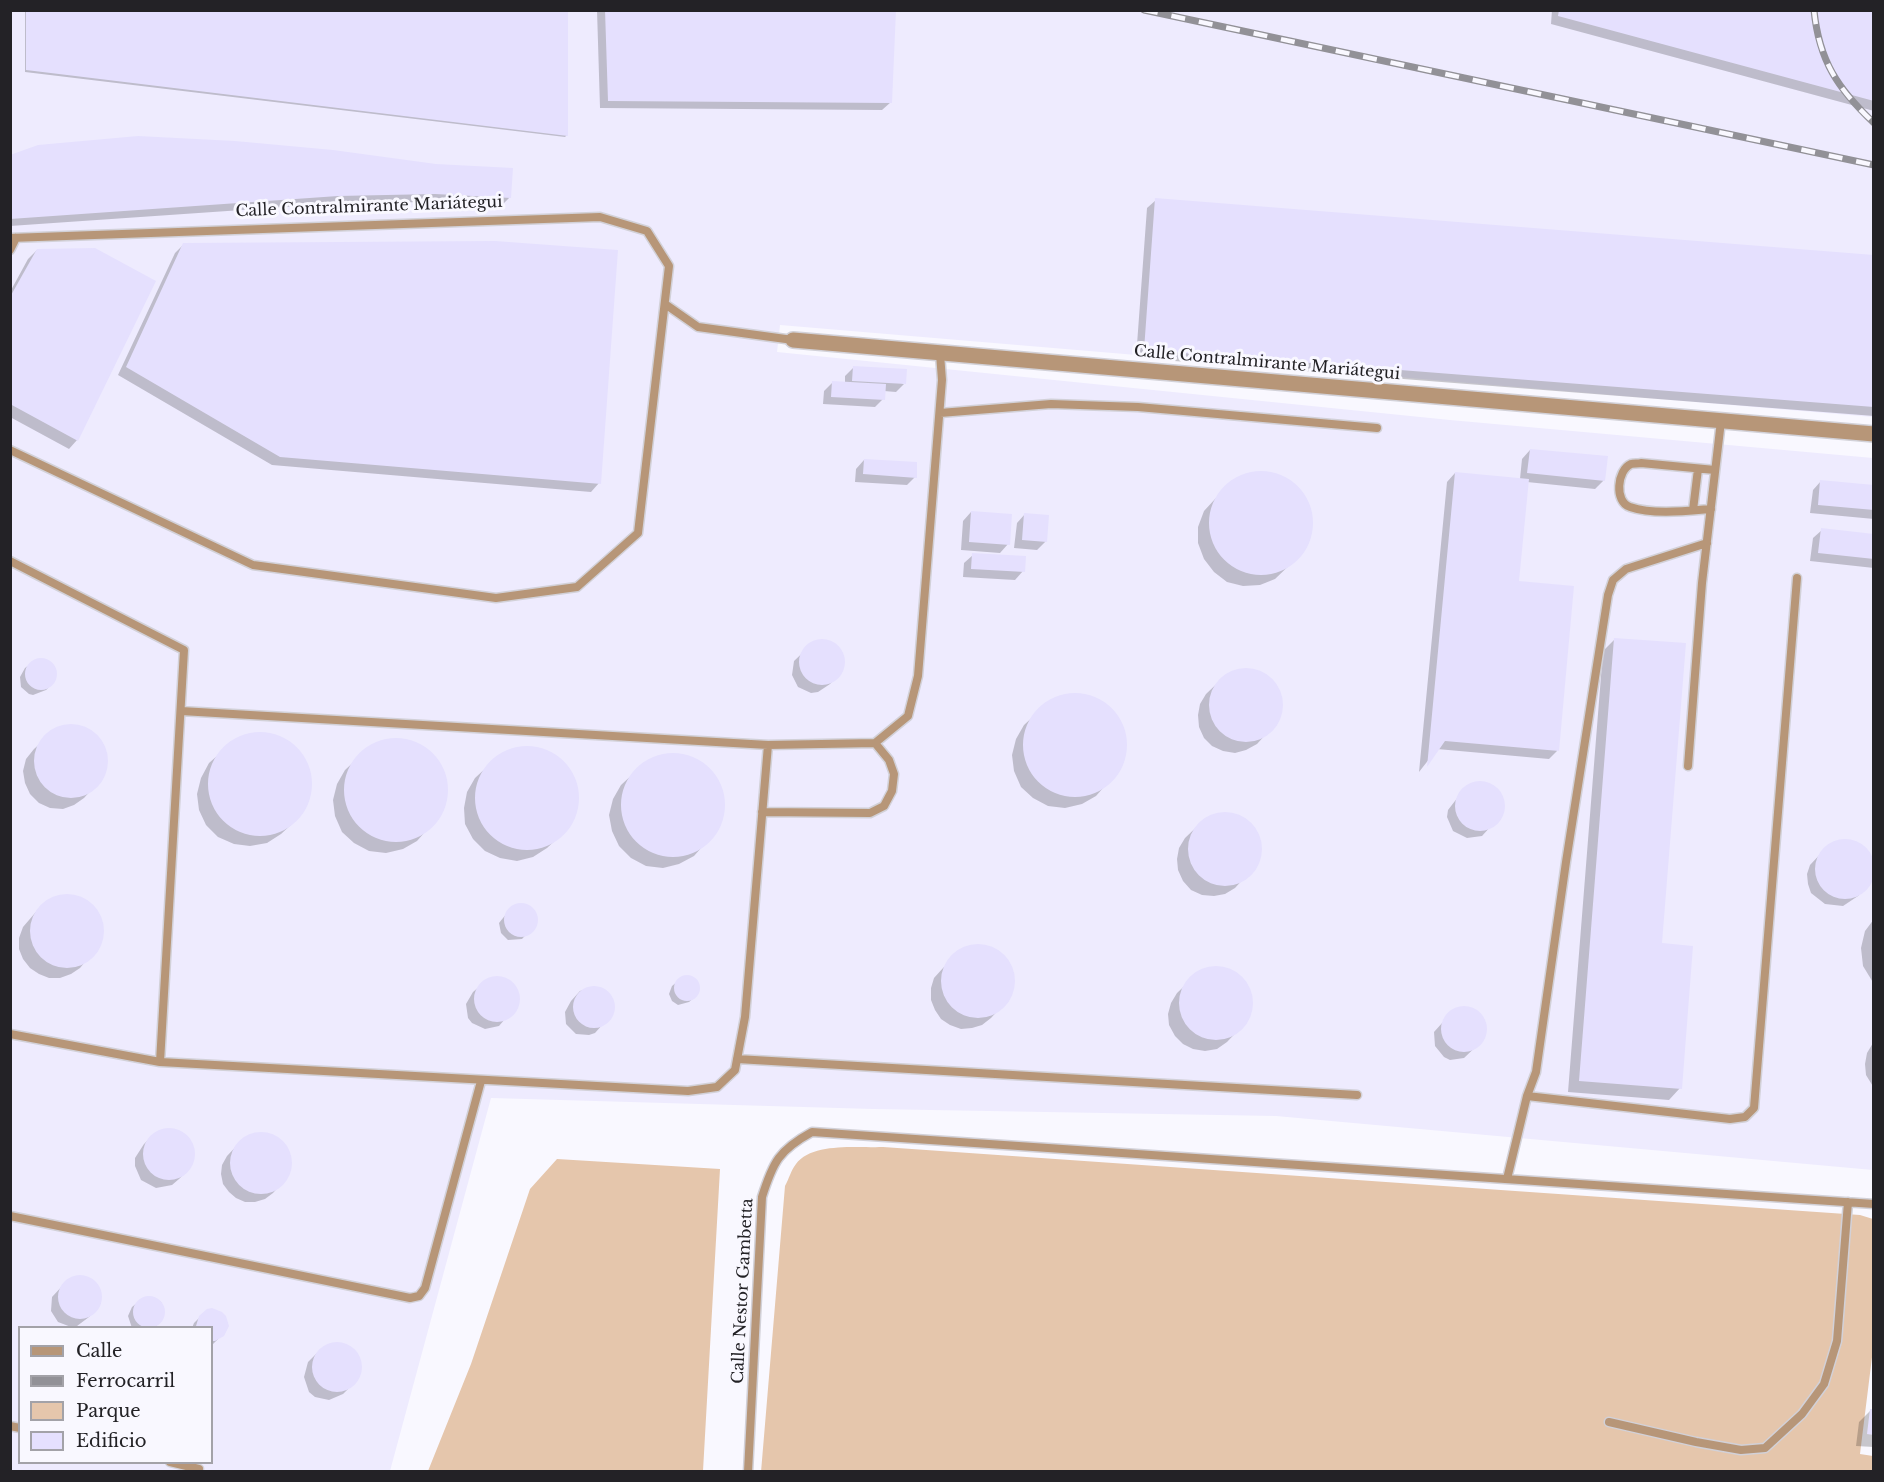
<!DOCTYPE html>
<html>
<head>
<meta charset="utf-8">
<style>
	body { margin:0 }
	#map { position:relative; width:1884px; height:1482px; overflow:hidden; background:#f9f8ff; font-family:"Libre Baskerville",serif }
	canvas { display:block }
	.frame { position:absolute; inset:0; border:12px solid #232226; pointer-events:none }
	.legend { position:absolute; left:18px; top:1326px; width:195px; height:138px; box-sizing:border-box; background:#f9f8ff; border:2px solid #a3a2a8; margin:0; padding:8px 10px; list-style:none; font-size:18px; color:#232226 }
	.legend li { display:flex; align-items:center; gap:12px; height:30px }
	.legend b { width:30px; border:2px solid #a3a2a8 }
</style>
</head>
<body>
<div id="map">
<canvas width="1884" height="1482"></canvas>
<div class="frame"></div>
<ul class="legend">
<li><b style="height:8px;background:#b79678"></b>Calle</li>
<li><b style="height:8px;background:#929197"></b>Ferrocarril</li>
<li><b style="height:16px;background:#e5c6ac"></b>Parque</li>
<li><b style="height:16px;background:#e5e0fe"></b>Edificio</li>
</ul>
</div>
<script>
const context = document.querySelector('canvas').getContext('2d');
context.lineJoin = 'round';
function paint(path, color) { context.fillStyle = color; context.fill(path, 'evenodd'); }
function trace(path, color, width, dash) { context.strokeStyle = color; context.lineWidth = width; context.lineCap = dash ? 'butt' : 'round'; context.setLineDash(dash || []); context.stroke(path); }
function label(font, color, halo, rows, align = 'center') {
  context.font = font + ' "Libre Baskerville",serif'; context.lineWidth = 6; context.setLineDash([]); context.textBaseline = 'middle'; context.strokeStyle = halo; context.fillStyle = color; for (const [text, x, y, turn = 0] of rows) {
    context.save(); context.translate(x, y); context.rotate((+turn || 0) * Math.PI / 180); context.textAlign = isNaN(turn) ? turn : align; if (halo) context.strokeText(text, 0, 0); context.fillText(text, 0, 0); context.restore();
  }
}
const built = new Path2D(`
	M 10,11 L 1873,11 L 1873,417 L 780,325 L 777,352 L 1450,420 L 1873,458 L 1873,1170 L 1276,1116 L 873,1109 L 491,1098 L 390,1471 L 11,1471 ZM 20,1328 L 212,1328 L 212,1462 L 20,1462 Z`);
const green = new Path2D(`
	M 883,1147 L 1860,1215 L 1873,1219 L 1874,1341 L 1860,1454 L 1873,1456 L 1873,1471 L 761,1472 L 785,1186 C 789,1179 791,1170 796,1164 C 812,1142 858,1148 883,1147 Z
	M 557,1159 L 720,1169 L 703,1471 L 428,1471 L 471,1364 L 530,1189 Z`);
const shadow = new Path2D(`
	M 25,10 L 567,10 L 567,135 L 565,137 L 25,72 Z
	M 597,10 L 894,10 L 891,102 L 882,110 L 600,108 Z
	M 1552,10 L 1874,10 L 1874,111 L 1551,24 Z
	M 10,157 L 510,197 L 501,206 L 426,202 L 329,204 L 10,226 Z
	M 1156,200 L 1874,256 L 1874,416 L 1136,358 L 1147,208 Z
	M 184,244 L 599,483 L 591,492 L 272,465 L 118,375 L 175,253 Z
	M 37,250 L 77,440 L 69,449 L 10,417 L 10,292 L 28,259 Z
	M 854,367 L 904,384 L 896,392 L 884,391 L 883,399 L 875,407 L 823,404 L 824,391 L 833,382 L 845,383 L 845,376 Z
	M 1530,450 L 1604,480 L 1595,489 L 1527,482 L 1518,582 L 1557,751 L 1549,759 L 1437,749 L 1419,772 L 1447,482 L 1455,473 L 1520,479 L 1522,459 Z
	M 864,460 L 915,477 L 907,485 L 855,482 L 856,469 Z
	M 1258,473 L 1275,475 L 1290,482 L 1302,494 L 1309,509 L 1311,525 L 1308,541 L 1300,555 L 1275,579 L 1260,585 L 1243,586 L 1227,582 L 1214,572 L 1204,559 L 1198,543 L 1198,527 L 1204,511 L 1227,486 L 1241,477 Z
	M 1821,481 L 1874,486 L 1874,519 L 1810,513 L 1813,490 Z
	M 971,512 L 1008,544 L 1000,553 L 961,550 L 963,521 Z
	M 1025,514 L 1046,541 L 1037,550 L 1014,548 L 1017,523 Z
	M 1822,530 L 1874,535 L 1874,568 L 1810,561 L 1813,538 Z
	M 973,555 L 1023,571 L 1015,580 L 963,577 L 964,563 Z
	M 1615,639 L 1680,1088 L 1669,1100 L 1568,1092 L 1603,651 Z
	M 820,641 L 827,641 L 839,649 L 844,662 L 839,675 L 830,684 L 818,692 L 811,693 L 798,687 L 792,675 L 794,661 L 814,642 Z
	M 36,660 L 46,660 L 54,666 L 56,675 L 52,684 L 46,690 L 33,695 L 29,694 L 21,687 L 20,677 L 25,668 Z
	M 1238,670 L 1250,670 L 1261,673 L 1270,679 L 1277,689 L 1281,700 L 1281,712 L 1277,722 L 1257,744 L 1246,750 L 1235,753 L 1223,751 L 1212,746 L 1204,738 L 1199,727 L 1198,715 L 1200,704 L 1206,694 L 1227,674 Z
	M 1081,695 L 1096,700 L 1110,709 L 1120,722 L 1125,738 L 1125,755 L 1119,770 L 1096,796 L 1082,804 L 1065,808 L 1048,806 L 1033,798 L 1021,787 L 1014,771 L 1012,755 L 1016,739 L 1024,725 L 1049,702 L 1064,696 Z
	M 65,726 L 76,726 L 87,729 L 96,736 L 103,745 L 106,755 L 107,766 L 103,777 L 84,798 L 74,805 L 63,809 L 50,808 L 39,803 L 30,794 L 25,783 L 23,771 L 26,759 L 34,749 L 55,730 Z
	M 249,734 L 266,734 L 281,738 L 295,747 L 305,760 L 310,776 L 310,793 L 304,809 L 294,822 L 281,834 L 267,843 L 250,846 L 234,844 L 218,837 L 206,825 L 199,810 L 197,794 L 201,778 L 209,763 L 234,741 Z
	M 402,740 L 417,745 L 431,754 L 441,767 L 446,783 L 446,800 L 440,815 L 417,841 L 403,849 L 386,853 L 369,851 L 354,843 L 342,832 L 335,816 L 333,800 L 337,784 L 345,770 L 370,747 L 385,741 Z
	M 516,748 L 532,748 L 548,752 L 561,761 L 571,774 L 577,790 L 576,807 L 570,823 L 560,836 L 547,848 L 533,857 L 517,861 L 500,858 L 485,851 L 473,839 L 465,824 L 464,808 L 467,792 L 475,778 L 500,755 Z
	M 678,755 L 694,759 L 707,768 L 717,782 L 723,798 L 722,814 L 717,830 L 694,856 L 679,864 L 663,868 L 646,866 L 631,858 L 619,846 L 612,831 L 609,815 L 613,799 L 621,785 L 646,762 L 662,756 Z
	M 1479,783 L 1494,787 L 1502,800 L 1501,815 L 1482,836 L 1467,838 L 1453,831 L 1447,817 L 1448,810 L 1465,788 Z
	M 1217,814 L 1229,814 L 1240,817 L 1249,823 L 1256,832 L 1260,843 L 1260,855 L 1255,866 L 1235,888 L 1225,894 L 1214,896 L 1202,895 L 1191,890 L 1183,881 L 1178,870 L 1177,859 L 1179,848 L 1185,838 L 1206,818 Z
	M 1843,841 L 1852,842 L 1861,846 L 1868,853 L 1873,869 L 1867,887 L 1858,896 L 1843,906 L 1825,904 L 1811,893 L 1808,884 L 1807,874 L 1810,865 L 1826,848 L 1834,843 Z
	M 63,895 L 76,896 L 87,901 L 96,910 L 101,921 L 102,933 L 99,945 L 80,968 L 71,974 L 60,978 L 49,978 L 39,974 L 30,968 L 23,959 L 19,949 L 19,938 L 23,927 L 41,906 L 51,899 Z
	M 520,905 L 525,905 L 533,911 L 535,925 L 522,939 L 508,940 L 501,933 L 499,923 L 511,908 Z
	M 1874,919 L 1874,984 L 1863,966 L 1861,948 L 1865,931 Z
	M 975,946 L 987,947 L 998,952 L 1007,961 L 1013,972 L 1014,984 L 1011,996 L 991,1018 L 982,1025 L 972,1028 L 961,1029 L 950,1025 L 941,1019 L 935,1010 L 931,1000 L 931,988 L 934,978 L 953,957 L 963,949 Z
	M 1220,968 L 1231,971 L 1241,978 L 1248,987 L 1251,998 L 1251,1010 L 1247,1021 L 1227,1042 L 1217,1049 L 1205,1051 L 1193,1049 L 1183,1044 L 1175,1036 L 1169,1025 L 1168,1014 L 1171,1003 L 1177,993 L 1198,973 L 1208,969 Z
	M 689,977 L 695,980 L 698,986 L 695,997 L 689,1002 L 678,1005 L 672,1001 L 669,994 L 672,986 L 678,981 Z
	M 501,978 L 513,985 L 518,999 L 517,1005 L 499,1026 L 485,1029 L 472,1023 L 468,1018 L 466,1004 L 473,992 L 488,979 Z
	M 593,987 L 599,987 L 610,995 L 613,1001 L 612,1014 L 595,1033 L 589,1035 L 576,1034 L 566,1024 L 565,1012 L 571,1001 L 580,991 Z
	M 1458,1009 L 1472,1009 L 1478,1013 L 1485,1025 L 1484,1039 L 1464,1058 L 1450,1060 L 1444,1057 L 1435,1046 L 1434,1032 L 1452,1012 Z
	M 1873,1043 L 1874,1043 L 1874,1088 L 1866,1075 L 1865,1064 L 1867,1053 Z
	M 168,1129 L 176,1130 L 189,1139 L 194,1155 L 188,1170 L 179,1179 L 172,1185 L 156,1188 L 141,1180 L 135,1166 L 135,1158 L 144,1144 L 153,1135 Z
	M 261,1134 L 279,1140 L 286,1147 L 290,1157 L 290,1167 L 288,1176 L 273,1193 L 265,1199 L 255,1202 L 245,1202 L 236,1198 L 229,1192 L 223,1184 L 221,1174 L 222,1165 L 227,1156 L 243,1139 L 251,1135 Z
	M 77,1276 L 91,1279 L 100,1289 L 101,1302 L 98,1308 L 89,1317 L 77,1326 L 71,1327 L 58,1322 L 51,1311 L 52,1297 L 65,1283 Z
	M 153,1297 L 161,1302 L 164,1311 L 161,1321 L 154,1328 L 132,1328 L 128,1316 L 132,1307 L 143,1298 Z
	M 200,1317 L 226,1331 L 213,1344 L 212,1344 L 212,1328 L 192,1328 L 194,1323 Z
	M 331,1344 L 347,1346 L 358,1357 L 360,1372 L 352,1385 L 343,1394 L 329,1400 L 315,1397 L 309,1392 L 304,1377 L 308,1362 L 317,1353 Z
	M 1870,1411 L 1874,1411 L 1874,1447 L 1856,1446 L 1859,1422 Z`);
const building = new Path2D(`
	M 26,10 L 568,10 L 568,136 L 26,70 Z
	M 605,10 L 896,10 L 892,103 L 608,101 Z
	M 1559,10 L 1874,10 L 1874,101 L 1558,16 Z
	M 138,136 L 235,141 L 333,150 L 436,164 L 513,168 L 511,198 L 435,194 L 338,196 L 10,219 L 10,155 L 38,145 Z
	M 1155,198 L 1874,255 L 1874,407 L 1144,350 Z
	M 495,241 L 618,250 L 601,484 L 280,457 L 126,367 L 183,243 Z
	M 95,248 L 156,281 L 78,441 L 10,404 L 10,297 L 37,249 Z
	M 853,366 L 907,369 L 906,384 L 852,381 Z
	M 832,381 L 886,384 L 885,400 L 831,397 Z
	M 1530,449 L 1608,456 L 1605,481 L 1527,473 Z
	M 864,459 L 917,462 L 917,478 L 863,474 Z
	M1209 523a52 52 0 1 1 104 0a52 52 0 1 1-104 0Z
	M 1455,472 L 1529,479 L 1519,581 L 1574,586 L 1559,751 L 1445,741 L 1427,767 Z
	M 1820,480 L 1874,485 L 1874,510 L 1818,505 Z
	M 971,511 L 1012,514 L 1010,545 L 969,542 Z
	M 1024,513 L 1049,515 L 1047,542 L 1022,540 Z
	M 1821,528 L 1874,534 L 1874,559 L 1818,553 Z
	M 972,553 L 1026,556 L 1025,572 L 971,569 Z
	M 1614,638 L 1686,643 L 1662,943 L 1693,946 L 1682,1089 L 1579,1081 Z
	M799 662a23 23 0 1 1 46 0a23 23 0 1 1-46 0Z
	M25 674a16 16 0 1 1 32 0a16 16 0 1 1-32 0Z
	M1209 705a37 37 0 1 1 74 0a37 37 0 1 1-74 0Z
	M1023 745a52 52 0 1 1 104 0a52 52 0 1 1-104 0Z
	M34 761a37 37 0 1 1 74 0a37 37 0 1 1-74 0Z
	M208 784a52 52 0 1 1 104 0a52 52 0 1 1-104 0Z
	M344 790a52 52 0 1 1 104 0a52 52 0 1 1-104 0Z
	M475 798a52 52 0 1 1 104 0a52 52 0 1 1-104 0Z
	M621 805a52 52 0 1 1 104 0a52 52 0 1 1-104 0Z
	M1455 806a25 25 0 1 1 50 0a25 25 0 1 1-50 0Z
	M1188 849a37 37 0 1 1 74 0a37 37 0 1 1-74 0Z
	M1815 869a30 30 0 1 1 60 0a30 30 0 1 1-60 0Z
	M30 931a37 37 0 1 1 74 0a37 37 0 1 1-74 0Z
	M504 920a17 17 0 1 1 34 0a17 17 0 1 1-34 0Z
	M941 981a37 37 0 1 1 74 0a37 37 0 1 1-74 0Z
	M1179 1003a37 37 0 1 1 74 0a37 37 0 1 1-74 0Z
	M674 988a13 13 0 1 1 26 0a13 13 0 1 1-26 0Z
	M474 999a23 23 0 1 1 46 0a23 23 0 1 1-46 0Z
	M573 1007a21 21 0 1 1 42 0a21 21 0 1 1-42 0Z
	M1441 1029a23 23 0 1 1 46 0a23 23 0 1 1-46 0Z
	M143 1154a26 26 0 1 1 52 0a26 26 0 1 1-52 0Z
	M230 1163a31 31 0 1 1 62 0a31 31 0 1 1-62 0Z
	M58 1297a22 22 0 1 1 44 0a22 22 0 1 1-44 0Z
	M133 1312a16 16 0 1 1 32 0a16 16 0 1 1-32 0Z
	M 212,1308 L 222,1312 L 226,1316 L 229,1326 L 224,1336 L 215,1341 L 212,1341 L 212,1328 L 197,1328 L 196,1326 L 199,1316 L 207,1309 Z
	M312 1367a25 25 0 1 1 50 0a25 25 0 1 1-50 0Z
	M 1870,1409 L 1874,1409 L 1874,1435 L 1867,1434 Z`);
const service = new Path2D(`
	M 10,238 L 600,217 L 647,231 L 669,266 L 638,533 L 577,587 L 496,598 L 253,565 L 10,450
	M 10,250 L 16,238
	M 665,304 L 698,327 L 793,340
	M 940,413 L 1051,404 L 1138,407 L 1377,428
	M 1711,509 C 1687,511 1653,515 1630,507 C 1614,502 1617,470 1631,464 C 1634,463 1638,464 1641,463 L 1715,470
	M 1693,510 L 1698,469
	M 10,561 L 184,650 L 160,1062
	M 181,711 L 768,745 L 875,743 L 908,716 L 918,676 L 942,380 L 940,354
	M 1688,766 L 1702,583 L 1721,421
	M 762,812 L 870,813 L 884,806 L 892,791 L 894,774 L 889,760 L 875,743
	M 10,1034 L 160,1062 L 688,1091 L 717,1087 L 735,1070 L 745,1017 L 768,745
	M 737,1059 L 1357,1095
	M 1527,1096 L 1730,1119 L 1745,1117 L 1754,1108 L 1797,578
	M 1507,1179 L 1527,1096 L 1536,1072 L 1566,862 L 1608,595 L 1613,580 L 1626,569 L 1707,543
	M 10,1216 L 410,1298 L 419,1296 L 425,1288 L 481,1081
	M 1609,1422 L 1696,1442 L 1741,1450 L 1765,1448 L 1802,1414 L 1824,1384 L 1837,1341 L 1848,1202
	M 10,1426 L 20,1428
	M 170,1462 L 199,1469
	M 748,1472 L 762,1197 C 773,1162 779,1150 812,1132 L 1874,1204`);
const minor = new Path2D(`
	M 793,340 L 1874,434`);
const rail = new Path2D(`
	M 1144,10 L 1874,165
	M 1814,10 C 1819,61 1838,89 1874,123`);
const streetNames = [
	["Calle Contralmirante Mariátegui",369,207,-2],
	["Calle Contralmirante Mariátegui",1267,363,5],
	["Calle Nestor Gambetta",743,1291,-87]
];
paint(built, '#eeebfe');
paint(green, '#e5c6ac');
paint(shadow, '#0003');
paint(building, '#e5e0fe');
trace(service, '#d2d1d8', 11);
trace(minor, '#d2d1d8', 18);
trace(service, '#b79678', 8);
trace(minor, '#b79678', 15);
trace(rail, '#929197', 7);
trace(rail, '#f9f8ff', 4.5, [14]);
label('16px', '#232226', '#f9f8ff', streetNames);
</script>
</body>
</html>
